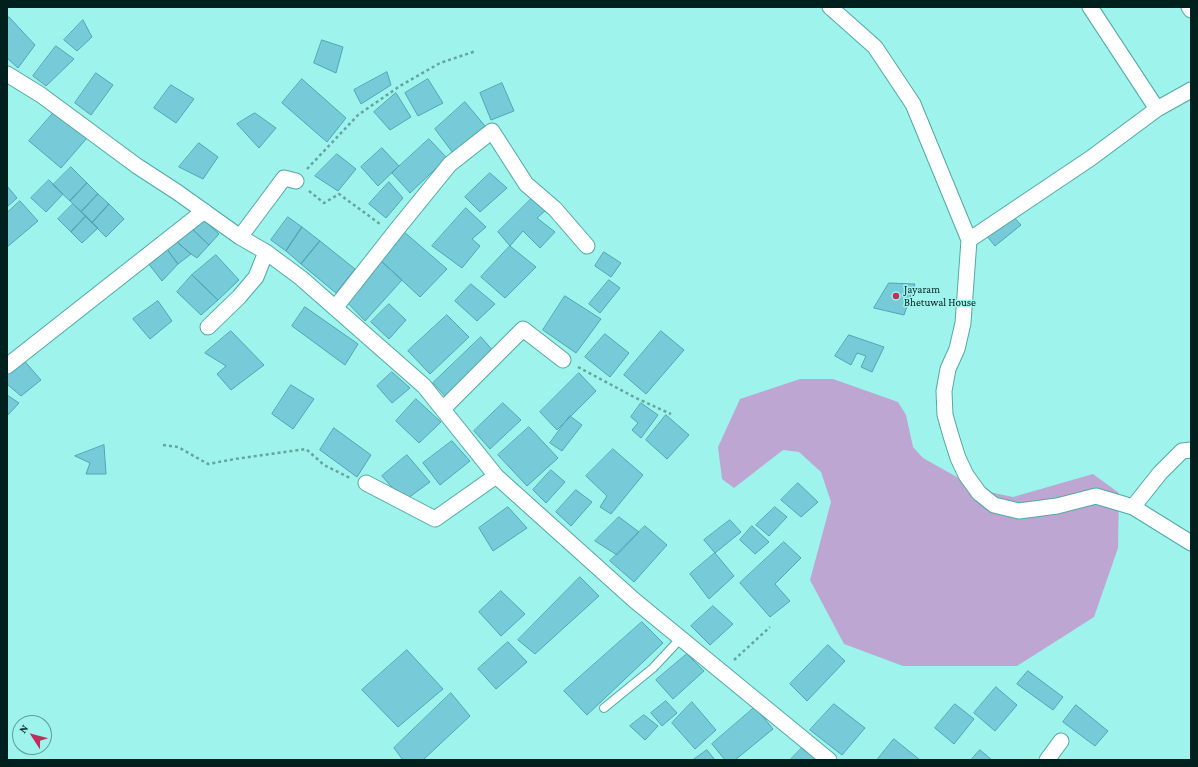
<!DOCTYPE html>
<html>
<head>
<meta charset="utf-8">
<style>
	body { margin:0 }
	#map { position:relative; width:1198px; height:767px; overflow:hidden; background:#9ef3ec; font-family:"Crimson Pro",serif }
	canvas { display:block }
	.frame { position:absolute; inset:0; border:8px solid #00201e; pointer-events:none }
	.north { position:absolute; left:12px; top:715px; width:40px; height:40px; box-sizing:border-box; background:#9ef3ec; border:1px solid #5f9f9a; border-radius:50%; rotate:306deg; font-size:11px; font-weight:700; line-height:16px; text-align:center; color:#00201e }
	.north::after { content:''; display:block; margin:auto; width:14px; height:18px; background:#bf3058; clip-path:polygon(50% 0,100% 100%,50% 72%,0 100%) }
</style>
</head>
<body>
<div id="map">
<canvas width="1198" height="767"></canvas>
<div class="frame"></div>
<div class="north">N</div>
</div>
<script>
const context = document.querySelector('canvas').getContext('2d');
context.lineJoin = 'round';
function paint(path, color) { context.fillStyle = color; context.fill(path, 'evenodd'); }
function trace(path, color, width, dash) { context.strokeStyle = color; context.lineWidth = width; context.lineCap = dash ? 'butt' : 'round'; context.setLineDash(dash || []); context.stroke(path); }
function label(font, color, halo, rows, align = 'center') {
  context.font = font + ' "Crimson Pro",serif'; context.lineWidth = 3; context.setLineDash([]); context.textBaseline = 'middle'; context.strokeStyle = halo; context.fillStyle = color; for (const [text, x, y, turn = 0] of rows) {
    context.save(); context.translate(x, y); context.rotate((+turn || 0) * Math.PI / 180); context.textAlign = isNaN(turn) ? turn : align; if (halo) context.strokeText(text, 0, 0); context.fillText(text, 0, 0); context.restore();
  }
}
const green = new Path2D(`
	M 800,379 L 833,379 L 898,402 L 906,415 L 913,447 L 923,458 L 980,490 L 1013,497 L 1093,474 L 1119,493 L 1118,548 L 1094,617 L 1017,666 L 903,666 L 844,644 L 810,580 L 831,502 L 821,472 L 799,452 L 783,450 L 734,488 L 722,479 L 718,447 L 740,399 Z`);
const building = new Path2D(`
	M 9,17 L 35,45 L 18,68 L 7,58 L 7,20 Z
	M 83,20 L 92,37 L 77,51 L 64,40 Z
	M 322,40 L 343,47 L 336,73 L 314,63 Z
	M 56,46 L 74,59 L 46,86 L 33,76 Z
	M 387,72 L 391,85 L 361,104 L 354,90 Z
	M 96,73 L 113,85 L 91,115 L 75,103 Z
	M 302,79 L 346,118 L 327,142 L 282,103 Z
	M 428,79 L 443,103 L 418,116 L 405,93 Z
	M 502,83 L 514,111 L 491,120 L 480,93 Z
	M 171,85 L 194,99 L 176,123 L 154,108 Z
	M 396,93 L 411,117 L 390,130 L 374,112 Z
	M 465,102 L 485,126 L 453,153 L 435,129 Z
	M 55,111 L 87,138 L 61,168 L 29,141 Z
	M 255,113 L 276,128 L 259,148 L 237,124 Z
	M 429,139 L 447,158 L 410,193 L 392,173 Z
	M 199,143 L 218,157 L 203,179 L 179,167 Z
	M 382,148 L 399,166 L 378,186 L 361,167 Z
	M 337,154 L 356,169 L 338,191 L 315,176 Z
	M 71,167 L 87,183 L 70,201 L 53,185 Z
	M 490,173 L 507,188 L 480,212 L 465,197 Z
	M 49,180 L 63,194 L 46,212 L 31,198 Z
	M 389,182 L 403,198 L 386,218 L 369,204 Z
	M 87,183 L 98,194 L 81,212 L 70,201 Z
	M 7,186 L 17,198 L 7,207 Z
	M 98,194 L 109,204 L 92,223 L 81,212 Z
	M 534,196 L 546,210 L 537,218 L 555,232 L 540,248 L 523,231 L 510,246 L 498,232 Z
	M 20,201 L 38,221 L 7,247 L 7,213 Z
	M 73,204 L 86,216 L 71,232 L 58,219 Z
	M 109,204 L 124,219 L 106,237 L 92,223 Z
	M 466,208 L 486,227 L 472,239 L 480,246 L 462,268 L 432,246 Z
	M 1010,213 L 1021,225 L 995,246 L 985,234 Z
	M 86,216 L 98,228 L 82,243 L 71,232 Z
	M 288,217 L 302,227 L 286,251 L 271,240 Z
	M 203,219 L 219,234 L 209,245 L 191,228 Z
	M 302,227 L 320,241 L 301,264 L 286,251 Z
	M 191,228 L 209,245 L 197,258 L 191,254 L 177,242 Z
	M 403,231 L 447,269 L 420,297 L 377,257 Z
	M 320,241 L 355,269 L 336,293 L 301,264 Z
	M 177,242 L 191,254 L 178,264 L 166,248 Z
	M 510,246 L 536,267 L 505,298 L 481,277 Z
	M 166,248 L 178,264 L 162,281 L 148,263 Z
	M 604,252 L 621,263 L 611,277 L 595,266 Z
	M 216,255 L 239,280 L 218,300 L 192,275 Z
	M 381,261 L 402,280 L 365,321 L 345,300 Z
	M 192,275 L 218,300 L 201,315 L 177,292 Z
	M 609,280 L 620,288 L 600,313 L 589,304 Z
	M 889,283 L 915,284 L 904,315 L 874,308 Z
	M 471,284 L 495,304 L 477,321 L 455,301 Z
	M 565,296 L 601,319 L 576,353 L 543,330 Z
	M 158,301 L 172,321 L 150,339 L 133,319 Z
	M 389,304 L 406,320 L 389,339 L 371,322 Z
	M 305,307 L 358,344 L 345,365 L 292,326 Z
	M 447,315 L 469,337 L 430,374 L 408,351 Z
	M 231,331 L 264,365 L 231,390 L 217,374 L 226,366 L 205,353 Z
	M 661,331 L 684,350 L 646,394 L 624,375 Z
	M 605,334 L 629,353 L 610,377 L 585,357 Z
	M 849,335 L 884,347 L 872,372 L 861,367 L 866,356 L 857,353 L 851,365 L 835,356 Z
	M 481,337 L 495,353 L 445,396 L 433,383 Z
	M 20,356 L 41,380 L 21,396 L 7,384 L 7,370 Z
	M 392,372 L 410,388 L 392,403 L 377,386 Z
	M 579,373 L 596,391 L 557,430 L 540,412 Z
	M 291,385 L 314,399 L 293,429 L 272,414 Z
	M 7,395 L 19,403 L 7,416 Z
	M 416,399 L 441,422 L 419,443 L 396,421 Z
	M 503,403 L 521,420 L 490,449 L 474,431 Z
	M 641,403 L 658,415 L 641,438 L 632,430 L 638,423 L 631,417 Z
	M 666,415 L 689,435 L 667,459 L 646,440 Z
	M 570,416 L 582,425 L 562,451 L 550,443 Z
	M 529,427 L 558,458 L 527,486 L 498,455 Z
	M 334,428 L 371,455 L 357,477 L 320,450 Z
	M 452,441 L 470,461 L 440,485 L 423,463 Z
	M 104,445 L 106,474 L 86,474 L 90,463 L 75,456 Z
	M 613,449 L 643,475 L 611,514 L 600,507 L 607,496 L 586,476 Z
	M 407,455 L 430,482 L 404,501 L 382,476 Z
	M 551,470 L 565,482 L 546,503 L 533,490 Z
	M 798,483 L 818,502 L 801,517 L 781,500 Z
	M 576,490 L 592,502 L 571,526 L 556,512 Z
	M 508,507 L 527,528 L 493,551 L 479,528 Z
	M 775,507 L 787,517 L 769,536 L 756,525 Z
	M 619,517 L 639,532 L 617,555 L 595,541 Z
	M 730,520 L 741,532 L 715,553 L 704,540 Z
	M 645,526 L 667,545 L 634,582 L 610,561 Z
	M 752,526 L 769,542 L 755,554 L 740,540 Z
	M 784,542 L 801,558 L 775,584 L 790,601 L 770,617 L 740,583 Z
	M 715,553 L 734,576 L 709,599 L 690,574 Z
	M 580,577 L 599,596 L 535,654 L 518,640 Z
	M 501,591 L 525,614 L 501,636 L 479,612 Z
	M 713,606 L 733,624 L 710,645 L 691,626 Z
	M 642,622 L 663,643 L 587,715 L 564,691 Z
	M 508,642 L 527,662 L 496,689 L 478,669 Z
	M 828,645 L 845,661 L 807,701 L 790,684 Z
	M 407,650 L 443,689 L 398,727 L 362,690 Z
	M 687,654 L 704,671 L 673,699 L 656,680 Z
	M 1028,671 L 1063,697 L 1053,710 L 1017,684 Z
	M 996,687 L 1017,705 L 995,731 L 974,713 Z
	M 451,693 L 470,716 L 423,760 L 403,760 L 394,748 Z
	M 666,701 L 677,713 L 662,726 L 651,713 Z
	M 692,702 L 716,730 L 695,749 L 672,723 Z
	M 834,704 L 865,728 L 842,755 L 810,730 Z
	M 955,704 L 974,719 L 954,744 L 935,728 Z
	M 1076,705 L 1108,731 L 1095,746 L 1063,722 Z
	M 755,707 L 773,729 L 735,760 L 725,760 L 712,744 Z
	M 644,715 L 658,726 L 645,740 L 630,726 Z
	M 894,739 L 920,760 L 877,760 Z
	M 804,746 L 819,760 L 790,760 Z
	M 707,750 L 715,760 L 693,760 Z
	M 980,750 L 992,760 L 971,760 Z`);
const path = new Path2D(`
	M 307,169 L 358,115 L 400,86 L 440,63 L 476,51
	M 309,191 L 324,203 L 339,194 L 380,224
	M 578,367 L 634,397 L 671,414
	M 163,445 L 178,447 L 208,464 L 235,459 L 306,449 L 324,465 L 350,478
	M 734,660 L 770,627`);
const service = new Path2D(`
	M 604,708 L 653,668 L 681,638`);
const minor = new Path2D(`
	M 830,7 L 875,47 L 913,104 L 969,240 L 963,323 L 957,349 L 948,369 L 944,391 L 945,415 L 951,436 L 958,458 L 966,475 L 979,493 L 994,505 L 1019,511 L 1057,506 L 1096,496 L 1133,507 L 1191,543
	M 1090,7 L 1157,109
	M 1189,7 L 1191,10
	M 7,74 L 41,95 L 137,166 L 177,192 L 240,237 L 266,252 L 301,278 L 424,386 L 496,476 L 634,600 L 829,760
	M 240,237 L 284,178 L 296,181
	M 969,240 L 1091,158 L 1157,109 L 1191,90
	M 335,308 L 398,228 L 450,164 L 492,131 L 526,184 L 555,209 L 587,246
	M 208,327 L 239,297 L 256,277 L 266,252
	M 7,366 L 204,211
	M 443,409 L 523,329 L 563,360
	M 366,483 L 435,519 L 496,476
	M 1133,507 L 1160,473 L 1182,451 L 1191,450
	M 1047,760 L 1061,741`);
const markers = [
	[896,296,4,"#bf3058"]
];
const poiNames = [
	["Jayaram",904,290],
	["Bhetuwal House",904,303]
];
paint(green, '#bea6d2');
paint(building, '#77cad8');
trace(building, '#52a4b2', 1);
trace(service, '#54a8a3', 10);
trace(minor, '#54a8a3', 17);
trace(path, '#64a5a0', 2.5, [3, 3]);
trace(service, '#fff', 8);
trace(minor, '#fff', 15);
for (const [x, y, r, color] of markers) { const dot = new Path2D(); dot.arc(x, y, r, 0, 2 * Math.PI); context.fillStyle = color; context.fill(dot); trace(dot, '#9ef3ec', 1.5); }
label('11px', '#00201e', '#9ef3ec', poiNames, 'left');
</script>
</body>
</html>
